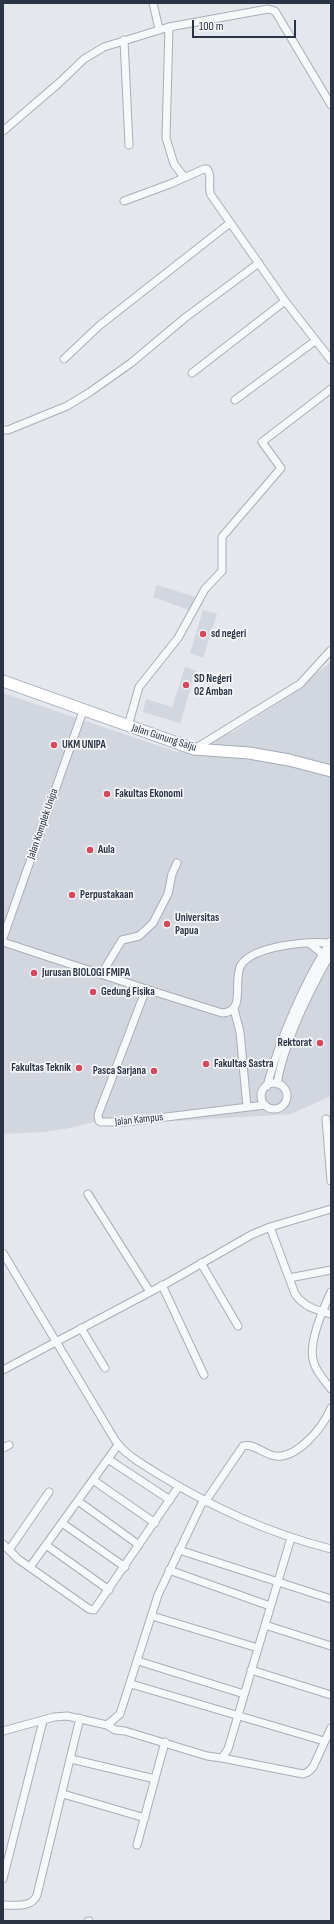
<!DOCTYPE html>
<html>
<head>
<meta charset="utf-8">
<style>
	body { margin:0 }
	#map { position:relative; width:334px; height:1924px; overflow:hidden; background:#e4e7ec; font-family:"Sofia Sans Condensed",sans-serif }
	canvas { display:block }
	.frame { position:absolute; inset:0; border:4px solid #2b3445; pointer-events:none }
	.scale { position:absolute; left:192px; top:20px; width:104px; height:18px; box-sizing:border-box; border:2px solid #2b3445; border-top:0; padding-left:5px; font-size:12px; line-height:14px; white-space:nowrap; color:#2b3445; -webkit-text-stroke:3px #f4f6f9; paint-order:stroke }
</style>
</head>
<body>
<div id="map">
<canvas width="334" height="1924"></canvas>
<div class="frame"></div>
<div class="scale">100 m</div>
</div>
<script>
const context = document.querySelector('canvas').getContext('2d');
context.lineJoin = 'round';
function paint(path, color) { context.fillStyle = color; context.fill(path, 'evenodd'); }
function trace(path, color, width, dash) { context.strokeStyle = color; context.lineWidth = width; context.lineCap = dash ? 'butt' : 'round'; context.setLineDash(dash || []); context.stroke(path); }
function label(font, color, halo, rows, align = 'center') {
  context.font = font + ' "Sofia Sans Condensed",sans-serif'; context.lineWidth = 3.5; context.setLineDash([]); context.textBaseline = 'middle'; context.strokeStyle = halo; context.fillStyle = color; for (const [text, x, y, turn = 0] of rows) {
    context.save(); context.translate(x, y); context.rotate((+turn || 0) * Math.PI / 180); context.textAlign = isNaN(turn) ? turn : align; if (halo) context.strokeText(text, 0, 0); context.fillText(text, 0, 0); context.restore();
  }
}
const built = new Path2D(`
	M 157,585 L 196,597 L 192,611 L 153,597 Z
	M 203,610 L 217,614 L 203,658 L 190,653 Z
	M 331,660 L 331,1096 L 291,1114 L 177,1121 L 168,1112 L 113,1117 L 70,1128 L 44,1132 L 3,1134 L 3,693 L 177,752 L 233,732 L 280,702 L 327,665 Z
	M 185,667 L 196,671 L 180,723 L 143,712 L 146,699 L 172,707 Z`);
const minor = new Path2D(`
	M 153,3 L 159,29
	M 169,27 L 166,138 L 174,164 L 184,177
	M 124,40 L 129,145
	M 3,131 L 59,83 L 84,59 L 104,47 L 169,27 L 268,9 L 275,11 L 331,105
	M 124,201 L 170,184 L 204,169 L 207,169 C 213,176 207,187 211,195 L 285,301 L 331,360
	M 64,359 L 100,325 L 230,223
	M 192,373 L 285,301
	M 235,400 L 315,341
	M 3,430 L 8,430 L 67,406 L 90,392 L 131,363 L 186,317 L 259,263
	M 128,726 L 139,687 L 178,638 L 205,589 L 222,571 L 222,537 L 281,468 L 262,442 L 331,389
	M 196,748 L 300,684 L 331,650
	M 3,938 L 83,711
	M 3,942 L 146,989 L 98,1115 L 99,1121 L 101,1122 L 125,1122 L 265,1105
	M 310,944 L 319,951 L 326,959
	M 102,973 L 122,940 L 139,936 L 153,923 L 168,894 L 172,874 L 177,863
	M 146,989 L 222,1013 C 247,1012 232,981 241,965 C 254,945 310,941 331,943
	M 234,1009 L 240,1032 L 247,1107
	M261 1096a13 13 0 1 1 26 0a13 13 0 1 1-26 0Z
	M 277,1084 C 284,1042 310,990 331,953
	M 267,1086 C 279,1041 305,980 331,941
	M 326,1119 L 331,1181
	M 88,1194 L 150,1292
	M 270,1227 L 295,1294 C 304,1307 316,1310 331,1314
	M 3,1253 L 115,1440 C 126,1456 143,1464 158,1474 C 214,1508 268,1533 331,1549
	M 201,1263 L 238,1326
	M 289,1278 L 331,1270
	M 162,1285 L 204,1375
	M 331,1292 C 323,1309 307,1345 314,1363 C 317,1373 325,1381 331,1389
	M 81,1328 L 105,1368
	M 3,1370 L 169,1282 L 251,1235 L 270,1227 L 331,1209
	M 3,1448 L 9,1445
	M 108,1459 L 170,1500
	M 93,1480 L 155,1523
	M 78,1501 L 139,1545
	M 205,1502 L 243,1446 C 252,1443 262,1452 271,1455 C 295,1463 323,1427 331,1408
	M 62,1523 L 125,1567
	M 3,1544 L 18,1559 L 89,1609 L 94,1610 L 179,1486
	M 46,1545 L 109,1590
	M 9,1550 L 49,1492
	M 179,1550 L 331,1599
	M 30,1567 L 118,1445
	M 169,1570 L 270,1606
	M 152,1616 L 258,1648
	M 265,1625 L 331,1646
	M 138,1661 L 244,1694
	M 251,1670 L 331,1695
	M 131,1684 L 324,1741
	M 107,1725 L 115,1730 L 125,1731 L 207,1756 L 222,1758 L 228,1749 L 291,1538
	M 3,1731 L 54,1717 L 67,1716 L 107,1725 L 120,1714 L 158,1595 L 203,1501
	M 222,1758 L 303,1774 L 308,1772 L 313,1767 L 331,1728
	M 71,1759 L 155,1779
	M 63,1794 L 145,1818
	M 137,1845 L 165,1742
	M 3,1879 L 43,1721
	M 3,1905 C 15,1905 32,1908 37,1895 L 80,1718
	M 88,1921 L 89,1921`);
const primary = new Path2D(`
	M 3,681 L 194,749 L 249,753 L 289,760 L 331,771`);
const markers = [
	[203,634,4,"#d1495b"],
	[186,685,4,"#d1495b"],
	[54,745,4,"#d1495b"],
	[107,794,4,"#d1495b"],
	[90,850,4,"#d1495b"],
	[72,895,4,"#d1495b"],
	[167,924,4,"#d1495b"],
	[34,973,4,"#d1495b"],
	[93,992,4,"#d1495b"],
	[320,1043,4,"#d1495b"],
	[206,1064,4,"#d1495b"],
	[79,1068,4,"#d1495b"],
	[154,1071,4,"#d1495b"]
];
const poiNames = [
	["sd negeri",211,634],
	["SD Negeri",194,679],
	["02 Amban",194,692],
	["UKM UNIPA",62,745],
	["Fakultas Ekonomi",115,794],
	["Aula",98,850],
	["Perpustakaan",80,895],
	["Universitas",175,918],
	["Papua",175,931],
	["Jurusan BIOLOGI FMIPA",42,973],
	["Gedung Fisika",101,992],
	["Rektorat",312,1043,"right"],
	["Fakultas Sastra",214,1064],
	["Fakultas Teknik",71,1068,"right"],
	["Pasca Sarjana",146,1071,"right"]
];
const streetNames = [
	["Jalan Gunung Salju",164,738,18],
	["Jalan Komplek Unipa",43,824,-71],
	["Jalan Kampus",139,1120,-6]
];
paint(built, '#d2d6de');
trace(minor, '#a9aeb7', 9);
trace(primary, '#a3abb8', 13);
trace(minor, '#f7f8fa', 7);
trace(primary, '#fff', 11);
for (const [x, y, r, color] of markers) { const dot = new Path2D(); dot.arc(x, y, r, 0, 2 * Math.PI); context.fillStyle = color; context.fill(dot); trace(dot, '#f4f6f9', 1.5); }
label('bold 11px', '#2b3445', '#f4f6f9', poiNames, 'left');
label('11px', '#2b3445', '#f4f6f9', streetNames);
</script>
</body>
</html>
